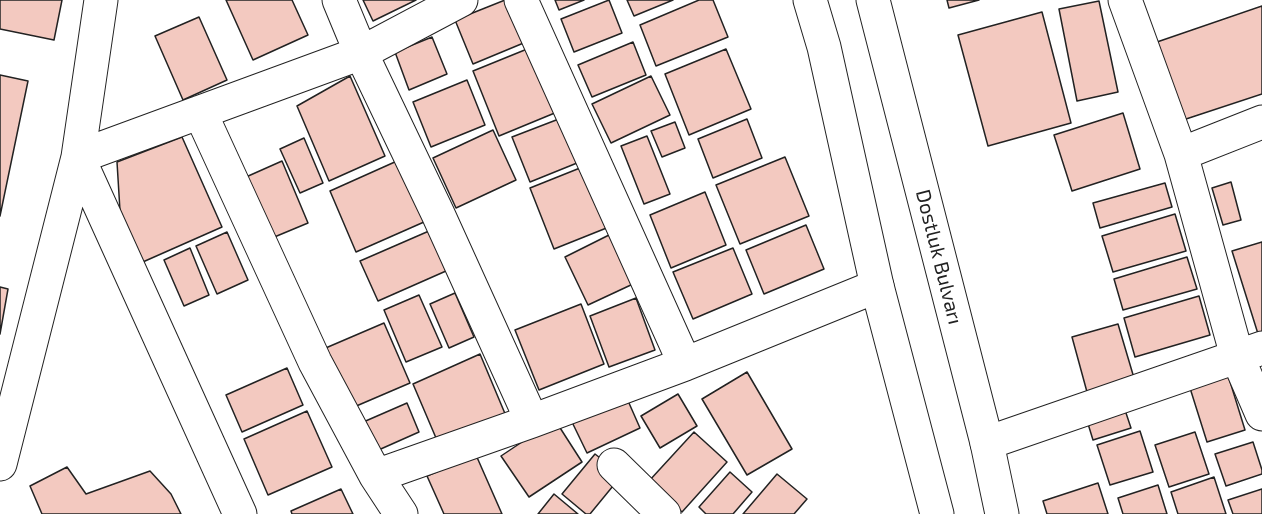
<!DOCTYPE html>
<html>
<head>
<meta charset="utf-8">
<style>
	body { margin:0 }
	canvas { display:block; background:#fff }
</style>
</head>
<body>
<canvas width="1262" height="514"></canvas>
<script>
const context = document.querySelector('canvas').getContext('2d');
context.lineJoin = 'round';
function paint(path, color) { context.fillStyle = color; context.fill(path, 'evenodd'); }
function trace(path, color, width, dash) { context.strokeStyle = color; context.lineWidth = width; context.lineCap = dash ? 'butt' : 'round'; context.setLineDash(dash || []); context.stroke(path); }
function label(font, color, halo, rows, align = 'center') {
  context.font = font + ' "Exo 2",sans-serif'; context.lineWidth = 4.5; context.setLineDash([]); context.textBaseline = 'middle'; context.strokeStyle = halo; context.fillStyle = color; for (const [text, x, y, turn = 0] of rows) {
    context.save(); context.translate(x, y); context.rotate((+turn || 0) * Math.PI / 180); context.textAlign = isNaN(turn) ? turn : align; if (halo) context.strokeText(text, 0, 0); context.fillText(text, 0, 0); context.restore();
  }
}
const building = new Path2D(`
	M 0,0 L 62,0 L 54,40 L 0,29 Z
	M 226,0 L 292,0 L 308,35 L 253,60 Z
	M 363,0 L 416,0 L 373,21 Z
	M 505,0 L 526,42 L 473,64 L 455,20 Z
	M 555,0 L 584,0 L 559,10 Z
	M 609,0 L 622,33 L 574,52 L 561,19 Z
	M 627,0 L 673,0 L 634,16 Z
	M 699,0 L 713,0 L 728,37 L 656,66 L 640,25 Z
	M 947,0 L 979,0 L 949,8 Z
	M 1099,1 L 1118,92 L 1077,101 L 1059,9 Z
	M 1262,6 L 1262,94 L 1183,120 L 1157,42 Z
	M 1042,12 L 1071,123 L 988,146 L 958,35 Z
	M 199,17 L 227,80 L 183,100 L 155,36 Z
	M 432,37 L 447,74 L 409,90 L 395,52 Z
	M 633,42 L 646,75 L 592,97 L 578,65 Z
	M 537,45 L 562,110 L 499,136 L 473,71 Z
	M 726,49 L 751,109 L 689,135 L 665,74 Z
	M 0,75 L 28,81 L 0,216 Z
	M 350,76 L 385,156 L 329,181 L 297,106 Z
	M 651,76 L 670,115 L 611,143 L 592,104 Z
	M 467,80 L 485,125 L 431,147 L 413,102 Z
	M 1123,113 L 1140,169 L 1072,191 L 1054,135 Z
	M 564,117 L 582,161 L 530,182 L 512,137 Z
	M 747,119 L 762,158 L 713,178 L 698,139 Z
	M 675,122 L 685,148 L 662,157 L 651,131 Z
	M 493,130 L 516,180 L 456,208 L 433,158 Z
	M 647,136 L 670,194 L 644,204 L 621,146 Z
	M 182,137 L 222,227 L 136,265 L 121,227 L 117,162 Z
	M 304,138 L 323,183 L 300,193 L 280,149 Z
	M 785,157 L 809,216 L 740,244 L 716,185 Z
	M 282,161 L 308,223 L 272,238 L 246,177 Z
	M 397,161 L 424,222 L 356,252 L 330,191 Z
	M 585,166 L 609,227 L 554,249 L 530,188 Z
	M 1231,182 L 1241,220 L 1223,225 L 1212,188 Z
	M 1165,183 L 1172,207 L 1100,228 L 1093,203 Z
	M 705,192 L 726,245 L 671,268 L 650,215 Z
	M 1175,214 L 1186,251 L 1113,272 L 1102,236 Z
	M 806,225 L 824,269 L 764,294 L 746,250 Z
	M 429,231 L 446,271 L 378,301 L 360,261 Z
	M 227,232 L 248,280 L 217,294 L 196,246 Z
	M 609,235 L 633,284 L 588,305 L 565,257 Z
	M 1262,242 L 1262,336 L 1259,337 L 1232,251 Z
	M 190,248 L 209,295 L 184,306 L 164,260 Z
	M 733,248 L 752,294 L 693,319 L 673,272 Z
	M 1187,257 L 1197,289 L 1123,310 L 1114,279 Z
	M 0,287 L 8,289 L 0,334 Z
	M 455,293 L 474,337 L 449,348 L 430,304 Z
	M 419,295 L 442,347 L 406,362 L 384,310 Z
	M 1199,296 L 1210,335 L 1135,357 L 1124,318 Z
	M 636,298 L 655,350 L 609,367 L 590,316 Z
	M 581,304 L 604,364 L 539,390 L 515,330 Z
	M 384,323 L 410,383 L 347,410 L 321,350 Z
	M 1118,324 L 1134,378 L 1087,392 L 1072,337 Z
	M 480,354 L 506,416 L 439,445 L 413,384 Z
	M 287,368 L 303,405 L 242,432 L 226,395 Z
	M 747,372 L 792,449 L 747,475 L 702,399 Z
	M 1228,375 L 1245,430 L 1207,442 L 1190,388 Z
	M 625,394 L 640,428 L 587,453 L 571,420 Z
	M 678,394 L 697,426 L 660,448 L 641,416 Z
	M 1122,401 L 1131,428 L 1093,440 L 1085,414 Z
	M 407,403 L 419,432 L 374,452 L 361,423 Z
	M 307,411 L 332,467 L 268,495 L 244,439 Z
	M 555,420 L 582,462 L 529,497 L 501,456 Z
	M 1140,431 L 1153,472 L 1110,485 L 1097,445 Z
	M 694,432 L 727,462 L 682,512 L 649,481 Z
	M 1195,432 L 1209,474 L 1169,487 L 1155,445 Z
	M 1253,442 L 1262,470 L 1262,474 L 1226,486 L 1215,454 Z
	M 595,454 L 622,475 L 590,514 L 586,514 L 562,494 Z
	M 476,455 L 502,514 L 444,514 L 427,476 Z
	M 67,467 L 86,494 L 150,471 L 171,494 L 181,514 L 42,514 L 30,486 Z
	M 730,472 L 752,492 L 733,514 L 706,514 L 699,507 Z
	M 777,474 L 807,499 L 794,514 L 743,514 Z
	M 1214,477 L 1226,514 L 1178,514 L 1171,492 Z
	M 1098,483 L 1108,514 L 1047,514 L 1043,501 Z
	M 1158,485 L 1167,514 L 1123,514 L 1118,498 Z
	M 341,489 L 353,514 L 292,514 L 291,511 Z
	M 1262,489 L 1262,514 L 1233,514 L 1228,500 Z
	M 554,494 L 578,514 L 538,514 Z`);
const minor = new Path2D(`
	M 339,0 L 361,53 L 438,214 L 532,421
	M 521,0 L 685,364
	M 1125,0 L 1181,154 L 1237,356 L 1262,414
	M 200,112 L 315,362 L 376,476
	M 1181,154 L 1262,122
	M 987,443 L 1262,348
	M 0,464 L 78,157 L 101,0
	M 614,465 L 664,514
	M 240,514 L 78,157 L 361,53 L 461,0
	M 401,514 L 376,476 L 532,421 L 685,364 L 877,286`);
const primary = new Path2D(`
	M 810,0 L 824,47 L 877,286 L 937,514
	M 873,0 L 987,443 L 1002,514`);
const streetNames = [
	["Dostluk Bulvarı",939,257,76]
];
paint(building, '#f3c9c0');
trace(building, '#222', 1.5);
trace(minor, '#222', 35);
trace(primary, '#222', 35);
trace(minor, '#fff', 33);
trace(primary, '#fff', 33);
label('20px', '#222', '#fff', streetNames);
</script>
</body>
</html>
